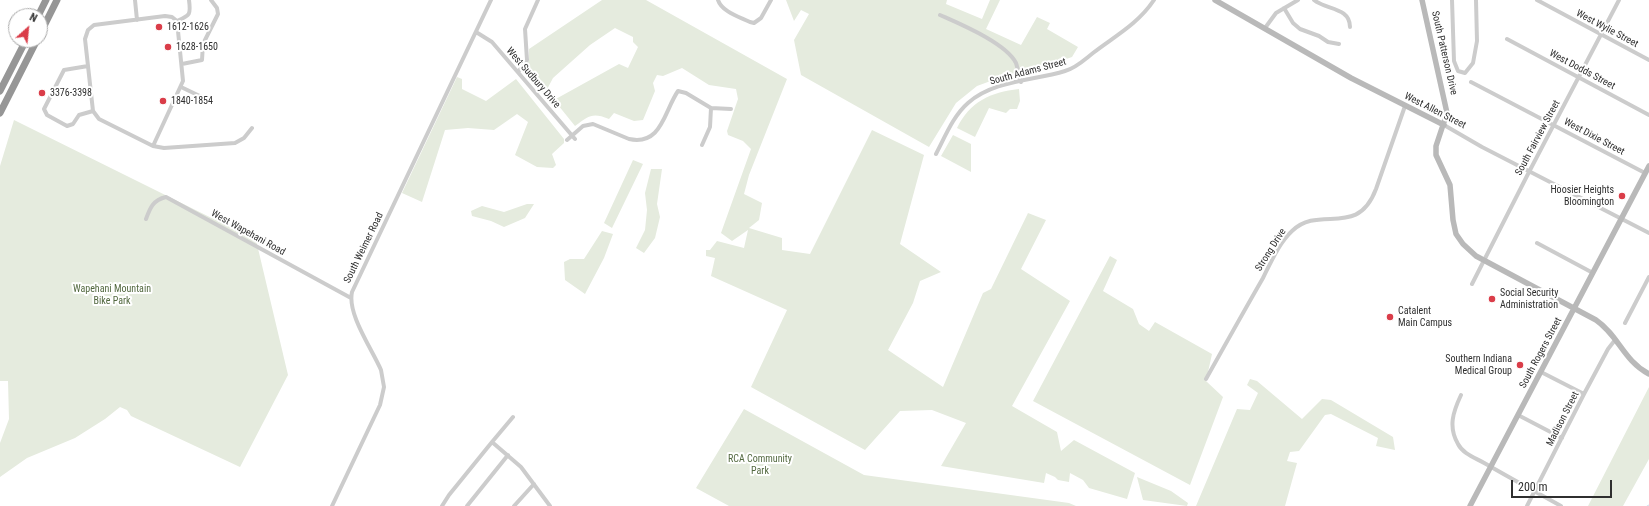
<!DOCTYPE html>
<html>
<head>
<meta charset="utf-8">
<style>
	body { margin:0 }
	#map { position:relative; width:1649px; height:506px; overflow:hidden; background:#fff; font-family:"Roboto Condensed",sans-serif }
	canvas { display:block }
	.north { position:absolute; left:8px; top:8px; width:40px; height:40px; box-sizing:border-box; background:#fff; border:1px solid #acacac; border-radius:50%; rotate:27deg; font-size:11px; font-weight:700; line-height:16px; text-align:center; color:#2f2f2f }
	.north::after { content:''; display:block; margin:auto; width:14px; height:18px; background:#da3d49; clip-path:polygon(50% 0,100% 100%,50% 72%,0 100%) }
	.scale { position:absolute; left:1511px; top:480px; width:101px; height:18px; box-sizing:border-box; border:2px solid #2f2f2f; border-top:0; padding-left:5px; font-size:12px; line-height:14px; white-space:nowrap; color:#2f2f2f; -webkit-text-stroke:3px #fff; paint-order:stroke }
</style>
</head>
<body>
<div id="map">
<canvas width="1649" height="506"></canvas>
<div class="north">N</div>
<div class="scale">200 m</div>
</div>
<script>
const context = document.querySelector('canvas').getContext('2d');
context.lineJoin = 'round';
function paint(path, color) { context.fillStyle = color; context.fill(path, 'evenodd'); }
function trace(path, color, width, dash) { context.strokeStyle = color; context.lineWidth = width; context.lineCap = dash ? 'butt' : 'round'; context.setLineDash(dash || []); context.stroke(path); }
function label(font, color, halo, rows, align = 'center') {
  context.font = font + ' "Roboto Condensed",sans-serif'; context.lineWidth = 4; context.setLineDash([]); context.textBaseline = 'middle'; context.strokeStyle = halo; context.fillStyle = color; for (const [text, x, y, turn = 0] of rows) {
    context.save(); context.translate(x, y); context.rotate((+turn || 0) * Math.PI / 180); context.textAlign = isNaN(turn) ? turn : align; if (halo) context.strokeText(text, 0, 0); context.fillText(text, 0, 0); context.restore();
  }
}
const green = new Path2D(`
	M 602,0 L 646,0 L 787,79 L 749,175 L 744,194 L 762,203 L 759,220 L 749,228 L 782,238 L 782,250 L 810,254 L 872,130 L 924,155 L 900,244 L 941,272 L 920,281 L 913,303 L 888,350 L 943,387 L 983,293 L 991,289 L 1028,213 L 1046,220 L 1021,269 L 1070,301 L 1012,406 L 1057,432 L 1061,451 L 1074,440 L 1135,473 L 1127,499 L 1089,488 L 1083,480 L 1070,473 L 1069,482 L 1058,480 L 1055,477 L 1046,473 L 1044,483 L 941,466 L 966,423 L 932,410 L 900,411 L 865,450 L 751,387 L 787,310 L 711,276 L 715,258 L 706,256 L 706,250 L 710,250 L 717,241 L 744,248 L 748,230 L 732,241 L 721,233 L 751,149 L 743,141 L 728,135 L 727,131 L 738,99 L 736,89 L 709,85 L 682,68 L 663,76 L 657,75 L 653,83 L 655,91 L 643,120 L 634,121 L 614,113 L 609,119 C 592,112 589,116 575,126 L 554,100 L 619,64 L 628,68 L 638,47 L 633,42 L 633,37 L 615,28 L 590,45 L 553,78 L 544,95 L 523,70 L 529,60 L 529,49 Z
	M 786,0 L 947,0 L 946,4 L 982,19 L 990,0 L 1000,0 L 986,29 L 1021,45 L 1037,17 L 1050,23 L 1047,29 L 1078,47 L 1072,57 L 1046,66 L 1007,75 L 977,86 L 956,103 L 929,147 L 801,75 L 794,40 L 809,14 L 801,10 L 794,21 Z
	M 457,77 L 462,79 L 462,89 L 486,101 L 516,79 L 564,139 L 564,143 L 552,154 L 556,165 L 553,168 L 537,167 L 515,155 L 528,122 L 517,114 L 494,130 L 468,128 L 445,130 L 422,202 L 402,193 Z
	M 1019,89 L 1020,101 L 1017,109 L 1010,109 L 1006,113 L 989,108 L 975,137 L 957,128 C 970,102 990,92 1019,89 Z
	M 14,120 L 256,240 L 288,375 L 240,467 L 131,416 L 127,410 L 120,407 L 105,419 L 75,438 L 27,458 L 0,477 L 0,443 L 9,419 L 8,381 L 0,381 L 0,166 Z
	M 953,135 L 971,144 L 971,172 L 941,156 Z
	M 633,160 L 643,164 L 612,228 L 604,223 Z
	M 651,169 L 662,169 L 657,204 L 660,217 L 655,238 L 644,253 L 636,248 L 645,230 L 647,210 L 645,193 Z
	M 527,204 L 534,204 L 525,218 L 504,227 L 491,221 L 472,216 L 471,211 L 482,206 L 504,212 Z
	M 602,231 L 613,234 L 604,258 L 585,294 L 565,280 L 564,262 L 570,259 L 584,259 Z
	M 1110,256 L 1117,260 L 1103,291 L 1133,309 L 1139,324 L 1149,331 L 1155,322 L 1212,354 L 1206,381 L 1223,397 L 1190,485 L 1033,401 Z
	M 1250,379 L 1257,381 L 1302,419 L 1322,399 L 1331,400 L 1393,437 L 1395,450 L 1376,446 L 1378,438 L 1331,414 L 1325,415 L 1299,451 L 1290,452 L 1287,461 L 1297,463 L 1285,506 L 1196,506 L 1237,409 L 1250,410 L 1258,393 L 1247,385 Z
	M 1649,387 L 1649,459 L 1623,506 L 1588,506 Z
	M 744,409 L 864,475 L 1069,503 L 1076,506 L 729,506 L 696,488 Z
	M 1137,477 L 1171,491 L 1188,503 L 1187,506 L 1143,500 Z`);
const stream = new Path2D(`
	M 1647,506 L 1649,505`);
const street = new Path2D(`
	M 135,0 L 137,20
	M 718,0 C 722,12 740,17 750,22 L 754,23 L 761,18 L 771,0
	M 1314,0 C 1326,10 1350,7 1350,27
	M 1452,0 L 1454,61 L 1458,71 L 1465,73 L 1473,63 L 1477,41 L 1476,0
	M 1537,0 L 1649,60
	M 1284,8 L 1293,23 L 1300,29 L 1319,36 L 1328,42 L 1339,44
	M 940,15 C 960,24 1006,43 1016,63 C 1018,69 1019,76 1021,82
	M 177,21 C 190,15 191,15 189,0
	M 1265,28 L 1276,13 L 1298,0
	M 476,32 L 492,42 L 575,139
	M 1507,39 L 1649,115
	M 182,64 L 202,60 L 203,44 L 218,14 L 217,8 L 211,0
	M 88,66 L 64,70 L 44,109 L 47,115 L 67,126 L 73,124 L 79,115 L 93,111
	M 518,72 L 527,60 L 525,29 L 538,0
	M 1471,82 L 1645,173
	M 181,87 L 206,99
	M 1444,125 L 1482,147 L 1649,233
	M 567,140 L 583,126 L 593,124 L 629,139 C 662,146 664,111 678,91 L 686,93 L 711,108 L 731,109
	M 702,145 L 710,127 L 711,108
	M 153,146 L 183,81 L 177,21 L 172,17 L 165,16 L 94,25 L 88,30 L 85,39 L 93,111 L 99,119 L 153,146 L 164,148 L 235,143 L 244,138 L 252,128
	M 936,154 C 945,137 953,116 968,103 C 994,80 1033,81 1065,71 C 1076,68 1084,60 1093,53 C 1115,36 1138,24 1154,0
	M 146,219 C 150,208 153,200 166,197 L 351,298
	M 1537,243 L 1593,273
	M 1472,284 L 1529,172 L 1619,0
	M 1625,323 L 1649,277
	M 1541,372 L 1584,394
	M 1206,379 C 1225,345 1244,311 1263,278 C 1271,262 1279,243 1292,231 C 1320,204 1357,239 1376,189 L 1405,106
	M 1461,395 C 1453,412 1448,427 1458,444 C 1463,454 1476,458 1486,464 C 1510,478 1536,492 1561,506
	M 1518,415 L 1562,438
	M 492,442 L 513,417
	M 332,506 L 380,405 L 384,387 L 381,370 C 372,349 347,314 352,292 L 491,0
	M 442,506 L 449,495 L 492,442 L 521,467 L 550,506
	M 467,506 L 508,455
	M 514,506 L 534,484
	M 1527,506 L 1584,394 L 1608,349 L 1615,340`);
const secondary = new Path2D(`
	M 1215,0 L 1351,78 L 1444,125
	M 1422,0 L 1447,113 L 1436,146 L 1436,155 L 1450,185 L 1453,220 L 1456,234 L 1463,244 L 1476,256 L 1596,320 C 1619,336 1623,360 1649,374
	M 1470,506 L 1649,166`);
const highway = new Path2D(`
	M 38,16 L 46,0
	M 40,34 L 57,0
	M 0,91 L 26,40
	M 0,113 L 37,40`);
const markers = [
	[159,27,4,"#da3d49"],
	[168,47,4,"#da3d49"],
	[42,93,4,"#da3d49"],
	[163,101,4,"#da3d49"],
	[1622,196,4,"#da3d49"],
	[1492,299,4,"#da3d49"],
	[1390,317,4,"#da3d49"],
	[1520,365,4,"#da3d49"]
];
const poiNames = [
	["1612-1626",167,27],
	["1628-1650",176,47],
	["3376-3398",50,93],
	["1840-1854",171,101],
	["Hoosier Heights",1614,190,"right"],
	["Bloomington",1614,202,"right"],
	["Social Security",1500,293],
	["Administration",1500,305],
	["Catalent",1398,311],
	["Main Campus",1398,323],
	["Southern Indiana",1512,359,"right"],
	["Medical Group",1512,371,"right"]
];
const streetNames = [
	["West Wylie Street",1607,29,28],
	["South Patterson Drive",1444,53,77],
	["West Dodds Street",1582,70,28],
	["South Adams Street",1028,72,-15],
	["West Sudbury Drive",533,78,49],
	["West Allen Street",1435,111,27],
	["West Dixie Street",1594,137,28],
	["South Fairview Street",1538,138,-62],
	["West Wapehani Road",248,233,29],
	["South Weimer Road",364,248,-64],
	["Strong Drive",1271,250,-58],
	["South Rogers Street",1541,353,-62],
	["Madison Street",1563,419,-63]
];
const parkNames = [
	["Wapehani Mountain",112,289],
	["Bike Park",112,301],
	["RCA Community",760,459],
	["Park",760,471]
];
paint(green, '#e5ebde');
trace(stream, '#cbdeea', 1);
trace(street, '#ccc', 4);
trace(secondary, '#b9b9b9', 5.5);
trace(highway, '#969696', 7);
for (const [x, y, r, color] of markers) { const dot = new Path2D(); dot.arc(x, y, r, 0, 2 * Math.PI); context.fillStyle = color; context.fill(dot); trace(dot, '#fff', 1.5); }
label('10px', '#2f2f2f', '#fff', poiNames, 'left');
label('10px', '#2f2f2f', '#fff', streetNames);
label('10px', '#52683f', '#fff', parkNames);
</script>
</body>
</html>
